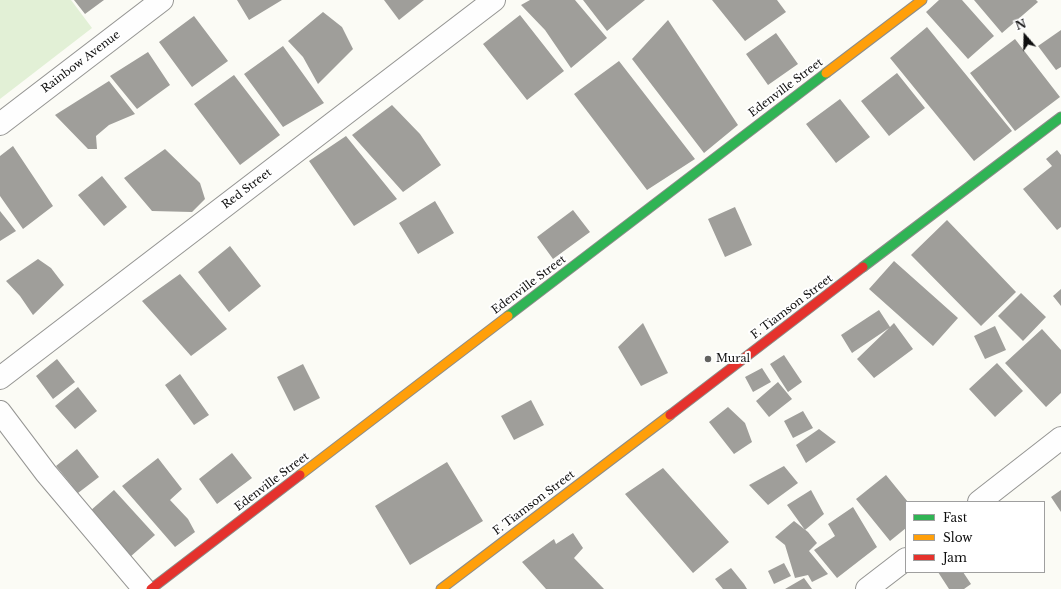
<!DOCTYPE html>
<html>
<head>
<meta charset="utf-8">
<style>
	body { margin:0 }
	#map { position:relative; width:1061px; height:589px; overflow:hidden; background:#fbfbf5; font-family:"Libre Baskerville",serif }
	canvas { display:block }
	.legend { position:absolute; left:905px; top:501px; width:140px; height:72px; box-sizing:border-box; background:#fff; border:1px solid #9f9f9f; margin:0; padding:5px 7px; list-style:none; font-size:12px; color:#0f0f0f }
	.legend li { display:flex; align-items:center; gap:8px; height:20px }
	.legend b { width:20px; border:1px solid #9f9f9f }
	.north { position:absolute; left:1005px; top:16px; width:40px; height:40px; -webkit-text-stroke:3px #fff; paint-order:stroke; rotate:340deg; font-size:11px; font-weight:700; line-height:16px; text-align:center; color:#0f0f0f }
	.north::after { content:''; display:block; margin:auto; width:14px; height:18px; background:#0f0f0f; clip-path:polygon(50% 0,100% 100%,50% 72%,0 100%) }
</style>
</head>
<body>
<div id="map">
<canvas width="1061" height="589"></canvas>
<ul class="legend">
<li><b style="height:5px;background:#30b455"></b>Fast</li>
<li><b style="height:5px;background:#ff9f0a"></b>Slow</li>
<li><b style="height:5px;background:#e5322d"></b>Jam</li>
</ul>
<div class="north">N</div>
</div>
<script>
const context = document.querySelector('canvas').getContext('2d');
context.lineJoin = 'round';
function paint(path, color) { context.fillStyle = color; context.fill(path, 'evenodd'); }
function trace(path, color, width, dash) { context.strokeStyle = color; context.lineWidth = width; context.lineCap = dash ? 'butt' : 'round'; context.setLineDash(dash || []); context.stroke(path); }
function label(font, color, halo, rows, align = 'center') {
  context.font = font + ' "Libre Baskerville",serif'; context.lineWidth = 4; context.setLineDash([]); context.textBaseline = 'middle'; context.strokeStyle = halo; context.fillStyle = color; for (const [text, x, y, turn = 0] of rows) {
    context.save(); context.translate(x, y); context.rotate((+turn || 0) * Math.PI / 180); context.textAlign = isNaN(turn) ? turn : align; if (halo) context.strokeText(text, 0, 0); context.fillText(text, 0, 0); context.restore();
  }
}
const green = new Path2D(`
	M 0,0 L 71,0 L 92,28 L 0,99 Z`);
const building = new Path2D(`
	M 74,0 L 104,0 L 85,14 Z
	M 237,0 L 282,0 L 249,20 Z
	M 384,0 L 424,0 L 399,20 Z
	M 530,0 L 575,0 L 607,38 L 571,68 L 545,30 L 521,5 Z
	M 583,0 L 645,0 L 607,31 Z
	M 712,0 L 777,0 L 786,12 L 745,41 Z
	M 939,0 L 962,0 L 994,36 L 968,59 L 926,12 Z
	M 974,0 L 1036,0 L 1038,2 L 1002,33 Z
	M 323,12 L 342,27 L 353,49 L 318,84 L 303,57 L 288,41 Z
	M 520,15 L 564,71 L 527,100 L 483,44 Z
	M 194,16 L 228,61 L 192,87 L 159,42 Z
	M 668,20 L 738,125 L 704,153 L 632,59 Z
	M 927,27 L 1012,131 L 974,161 L 890,58 Z
	M 1061,30 L 1061,67 L 1056,70 L 1038,46 Z
	M 776,33 L 798,64 L 768,85 L 746,54 Z
	M 1015,39 L 1060,97 L 1015,131 L 970,73 Z
	M 283,46 L 324,103 L 283,127 L 244,74 Z
	M 148,52 L 170,85 L 137,109 L 110,76 Z
	M 619,61 L 695,159 L 647,190 L 574,94 Z
	M 897,73 L 925,108 L 889,136 L 861,101 Z
	M 234,75 L 280,135 L 240,165 L 194,104 Z
	M 109,81 L 135,114 L 109,125 L 96,136 L 97,149 L 88,149 L 55,115 Z
	M 840,99 L 870,137 L 836,163 L 806,124 Z
	M 392,105 L 420,134 L 441,165 L 403,192 L 352,135 Z
	M 346,136 L 397,199 L 354,226 L 309,161 Z
	M 13,146 L 53,206 L 23,229 L 0,196 L 0,156 Z
	M 165,149 L 200,183 L 205,199 L 192,212 L 152,211 L 124,178 Z
	M 1057,150 L 1061,155 L 1061,227 L 1057,230 L 1023,189 L 1052,166 L 1046,159 Z
	M 102,176 L 127,207 L 104,226 L 78,195 Z
	M 435,201 L 454,233 L 418,254 L 399,223 Z
	M 735,207 L 752,245 L 725,257 L 708,219 Z
	M 573,210 L 590,232 L 553,259 L 537,237 Z
	M 0,211 L 16,231 L 0,241 Z
	M 947,220 L 1016,292 L 981,326 L 911,255 Z
	M 230,246 L 261,286 L 229,312 L 198,272 Z
	M 38,259 L 51,268 L 64,285 L 33,315 L 20,296 L 6,281 Z
	M 894,261 L 958,318 L 933,346 L 869,289 Z
	M 180,274 L 227,329 L 191,356 L 142,301 Z
	M 1061,289 L 1061,306 L 1053,296 Z
	M 1021,293 L 1046,317 L 1023,341 L 998,316 Z
	M 879,310 L 890,327 L 894,323 L 913,349 L 874,378 L 857,359 L 889,328 L 852,353 L 841,335 Z
	M 643,323 L 668,373 L 641,386 L 618,347 Z
	M 995,326 L 1006,350 L 985,359 L 974,336 Z
	M 1042,329 L 1061,350 L 1061,393 L 1046,407 L 1005,363 Z
	M 784,355 L 802,382 L 788,392 L 770,364 Z
	M 57,359 L 75,382 L 53,399 L 36,376 Z
	M 997,363 L 1023,391 L 995,417 L 969,389 Z
	M 303,364 L 320,398 L 294,411 L 277,377 Z
	M 762,368 L 771,382 L 753,392 L 745,377 Z
	M 180,374 L 209,415 L 194,425 L 165,385 Z
	M 778,382 L 792,399 L 769,417 L 756,401 Z
	M 78,387 L 97,411 L 75,429 L 55,406 Z
	M 531,400 L 544,425 L 514,440 L 501,416 Z
	M 728,407 L 745,423 L 752,442 L 734,454 L 709,422 Z
	M 803,411 L 813,428 L 793,438 L 784,421 Z
	M 819,429 L 836,442 L 806,463 L 796,445 Z
	M 77,449 L 99,477 L 78,493 L 56,466 Z
	M 232,453 L 252,478 L 217,504 L 199,479 Z
	M 158,458 L 182,489 L 170,500 L 188,519 L 195,532 L 175,547 L 122,486 Z
	M 447,462 L 483,521 L 410,565 L 375,506 Z
	M 784,466 L 798,483 L 768,505 L 749,485 Z
	M 663,468 L 729,542 L 693,573 L 625,494 Z
	M 886,475 L 908,502 L 906,502 L 906,528 L 890,541 L 856,499 Z
	M 114,490 L 155,535 L 130,557 L 90,511 Z
	M 811,490 L 824,514 L 805,530 L 787,505 Z
	M 1061,490 L 1061,512 L 1051,497 Z
	M 853,507 L 877,547 L 837,578 L 814,550 L 835,536 L 828,524 Z
	M 794,521 L 808,532 L 817,543 L 809,551 L 828,574 L 812,582 L 808,575 L 795,578 L 785,545 L 775,537 Z
	M 573,533 L 583,548 L 574,558 L 604,589 L 546,589 L 522,562 L 554,539 L 556,544 Z
	M 784,563 L 791,576 L 774,584 L 768,571 Z
	M 731,568 L 744,584 L 747,589 L 723,589 L 715,579 Z
	M 938,572 L 963,572 L 971,584 L 964,589 L 949,589 Z
	M 804,578 L 812,589 L 785,589 Z`);
const street = new Path2D(`
	M 0,124 L 162,0
	M 0,378 L 494,0
	M 0,412 L 46,473 L 144,589
	M 979,502 L 1061,438
	M 867,589 L 906,559`);
const fast = new Path2D(`
	M 863,267 L 1061,117
	M 508,316 L 826,73`);
const slow = new Path2D(`
	M 826,73 L 922,0
	M 300,475 L 508,316
	M 441,589 L 670,415`);
const jam = new Path2D(`
	M 670,415 L 863,267
	M 151,589 L 300,475`);
const markers = [
	[708,359,4,"#626260"]
];
const streetNames = [
	["Rainbow Avenue",81,62,-37],
	["Edenville Street",786,88,-37],
	["Red Street",247,189,-37],
	["Edenville Street",529,285,-37],
	["F. Tiamson Street",792,307,-37],
	["Edenville Street",272,482,-37],
	["F. Tiamson Street",534,503,-37]
];
const poiNames = [
	["Mural",716,359]
];
paint(green, '#e2f0d6');
paint(building, '#9f9e9a');
trace(street, '#959593', 24);
trace(fast, '#8c8c89', 11);
trace(slow, '#8c8c89', 11);
trace(jam, '#8c8c89', 11);
trace(street, '#fefefe', 22);
trace(fast, '#30b455', 9);
trace(slow, '#ff9f0a', 9);
trace(jam, '#e5322d', 9);
for (const [x, y, r, color] of markers) { const dot = new Path2D(); dot.arc(x, y, r, 0, 2 * Math.PI); context.fillStyle = color; context.fill(dot); trace(dot, '#fff', 1.5); }
label('11px', '#0f0f0f', '#fff', streetNames);
label('11px', '#0f0f0f', '#fff', poiNames, 'left');
</script>
</body>
</html>
